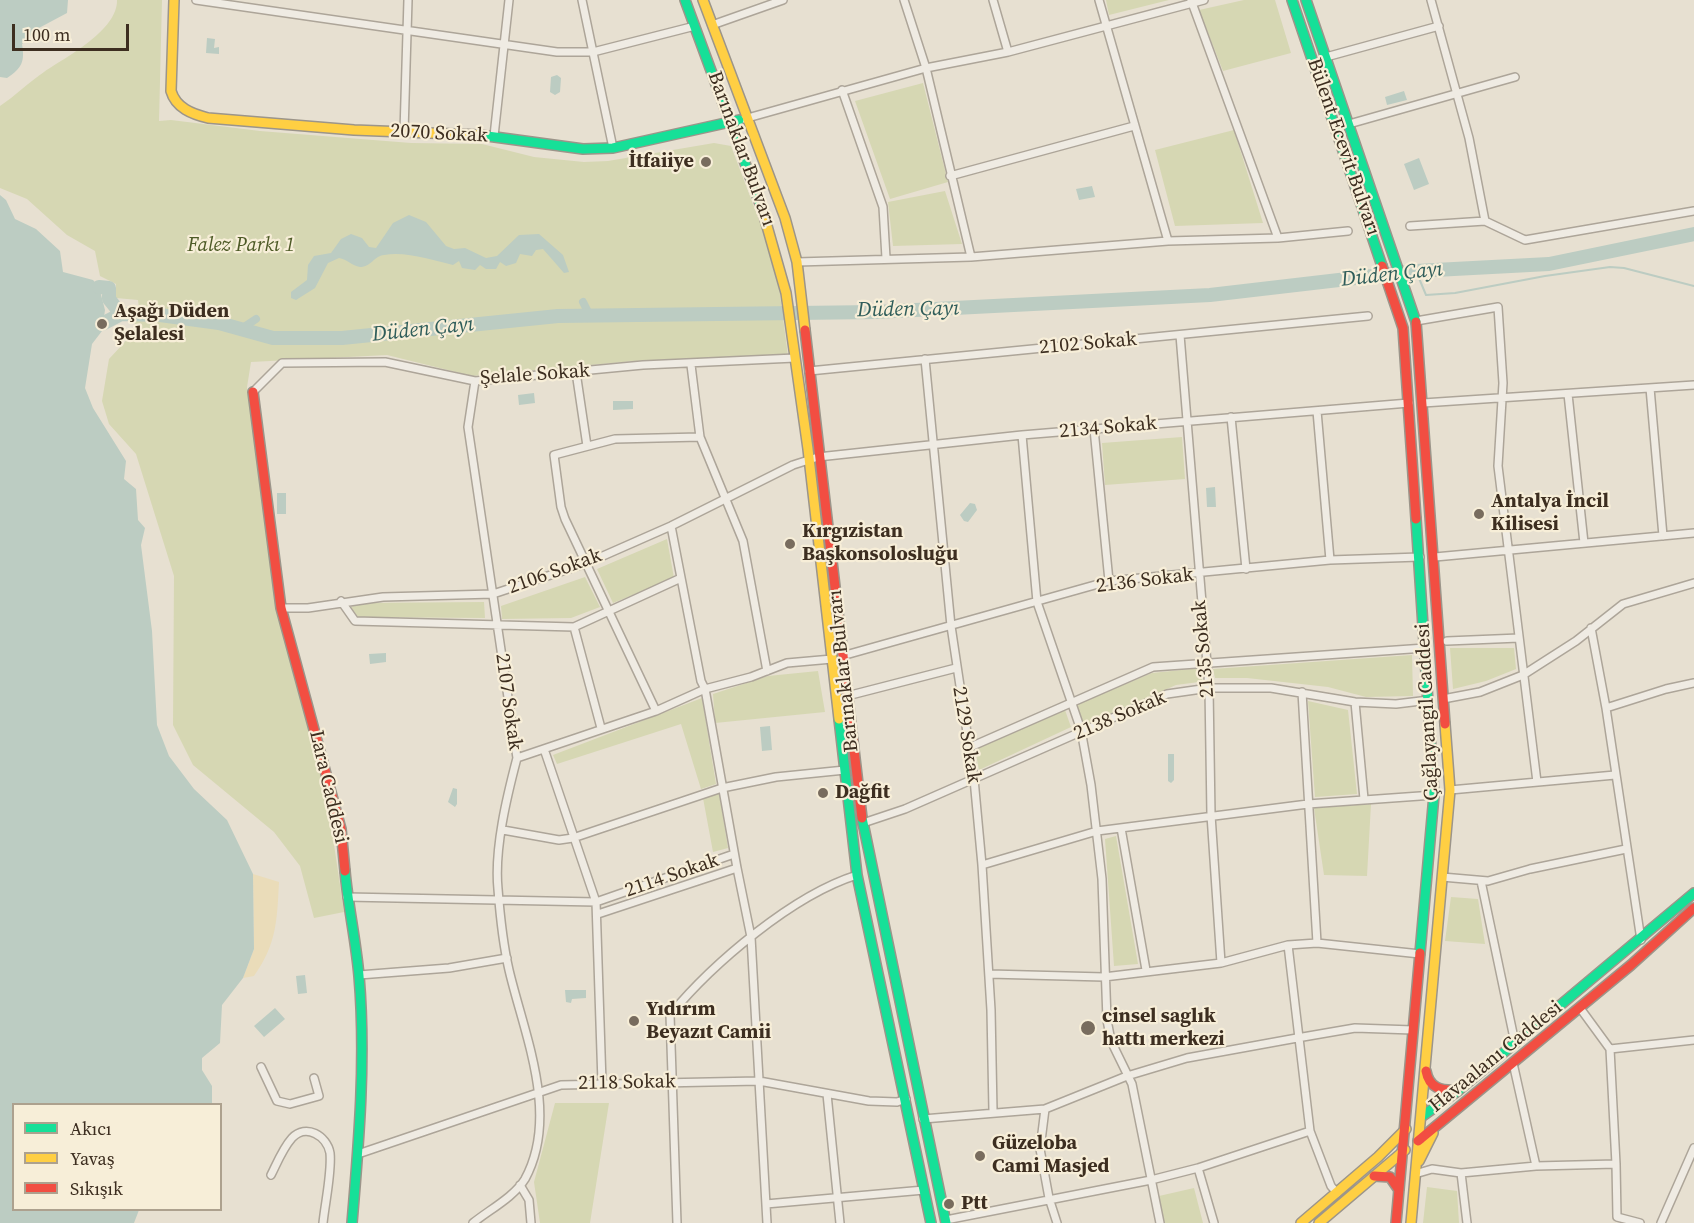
<!DOCTYPE html>
<html>
<head>
<meta charset="utf-8">
<style>
	body { margin:0 }
	#map { position:relative; width:1694px; height:1223px; overflow:hidden; background:#e7e0d1; font-family:"Source Serif 4",serif }
	canvas { display:block }
	.legend { position:absolute; left:12px; top:1103px; width:210px; height:108px; box-sizing:border-box; background:#f7eed8; border:2px solid #ada18e; margin:0; padding:8px 10px; list-style:none; font-size:18px; color:#3d2e20 }
	.legend li { display:flex; align-items:center; gap:12px; height:30px }
	.legend b { width:30px; border:2px solid #ada18e }
	.scale { position:absolute; left:12px; top:24px; width:117px; height:27px; box-sizing:border-box; border:3px solid #3d2e20; border-top:0; padding-left:8px; font-size:18px; line-height:21px; white-space:nowrap; color:#3d2e20; -webkit-text-stroke:4px #f7eed8; paint-order:stroke }
</style>
</head>
<body>
<div id="map">
<canvas width="1694" height="1223"></canvas>
<ul class="legend">
<li><b style="height:8px;background:#16e098"></b>Akıcı</li>
<li><b style="height:8px;background:#ffcf43"></b>Yavaş</li>
<li><b style="height:8px;background:#f24e42"></b>Sıkışık</li>
</ul>
<div class="scale">100 m</div>
</div>
<script>
const context = document.querySelector('canvas').getContext('2d');
context.lineJoin = 'round';
function paint(path, color) { context.fillStyle = color; context.fill(path, 'evenodd'); }
function trace(path, color, width, dash) { context.strokeStyle = color; context.lineWidth = width; context.lineCap = dash ? 'butt' : 'round'; context.setLineDash(dash || []); context.stroke(path); }
function label(font, color, halo, rows, align = 'center') {
  context.font = font + ' "Source Serif 4",serif'; context.lineWidth = 4.5; context.setLineDash([]); context.textBaseline = 'middle'; context.strokeStyle = halo; context.fillStyle = color; for (const [text, x, y, turn = 0] of rows) {
    context.save(); context.translate(x, y); context.rotate((+turn || 0) * Math.PI / 180); context.textAlign = isNaN(turn) ? turn : align; if (halo) context.strokeText(text, 0, 0); context.fillText(text, 0, 0); context.restore();
  }
}
const green = new Path2D(`
	M 117,0 L 162,0 L 159,121 L 171,120 L 260,131 L 411,143 L 482,144 L 534,157 L 584,162 L 608,161 L 714,143 L 731,146 L 767,241 L 779,287 L 788,356 L 634,361 L 472,376 L 387,355 L 251,362 L 247,387 L 275,595 L 328,804 L 344,912 L 314,918 L 300,866 L 274,832 L 193,765 L 173,725 L 174,576 L 136,454 L 109,424 L 102,401 L 109,359 L 135,331 L 134,315 L 139,308 L 138,300 L 116,298 L 116,284 L 100,276 L 95,251 L 67,235 L 27,199 L 0,188 L 0,106 C 15,96 29,82 44,72 C 66,57 118,30 117,0 Z
	M 1106,0 L 1169,0 L 1109,15 Z
	M 1244,0 L 1275,0 L 1291,53 L 1223,71 L 1199,10 Z
	M 923,83 L 948,182 L 890,199 L 855,101 Z
	M 1234,130 L 1263,223 L 1175,226 L 1155,150 Z
	M 945,191 L 962,244 L 893,246 L 888,202 Z
	M 1182,437 L 1185,479 L 1105,485 L 1102,443 Z
	M 667,539 L 674,578 L 613,603 L 597,569 Z
	M 585,577 L 600,607 L 571,618 L 502,619 L 501,606 Z
	M 484,602 L 485,618 L 358,617 L 351,607 L 361,603 Z
	M 1450,648 L 1514,648 L 1516,669 L 1486,681 L 1453,689 Z
	M 1412,655 L 1413,696 L 1366,697 L 1328,687 L 1247,678 L 1215,678 L 1213,669 Z
	M 1201,668 L 1202,680 L 1199,682 L 1176,685 L 1085,725 L 1075,705 L 1152,673 Z
	M 818,671 L 825,712 L 715,723 L 713,694 L 768,676 Z
	M 702,698 L 716,784 L 701,789 L 681,724 L 557,764 L 553,755 Z
	M 1308,701 L 1348,710 L 1357,794 L 1315,797 Z
	M 1065,710 L 1071,727 L 979,770 L 975,749 Z
	M 719,793 L 728,848 L 713,852 L 703,798 Z
	M 1371,804 L 1367,876 L 1324,875 L 1314,808 Z
	M 1116,836 L 1138,964 L 1114,966 L 1105,839 Z
	M 1451,897 L 1478,899 L 1485,944 L 1445,941 Z
	M 555,1103 L 609,1103 L 590,1223 L 540,1223 L 534,1182 Z
	M 1427,1187 L 1457,1191 L 1459,1223 L 1423,1223 Z
	M 1194,1188 L 1203,1223 L 1164,1223 L 1159,1196 Z`);
const sand = new Path2D(`
	M 253,874 L 279,882 C 277,919 277,944 254,976 L 243,978 L 254,949 Z`);
const water = new Path2D(`
	M 0,0 L 68,0 L 67,13 L 37,29 L 22,44 C 25,62 22,68 7,78 L 0,77 Z
	M 207,38 L 215,39 L 214,48 L 219,47 L 219,54 L 206,53 Z
	M 557,75 L 561,78 L 560,92 L 555,95 L 550,92 L 551,77 Z
	M 1404,91 L 1407,100 L 1387,105 L 1385,97 Z
	M 1419,158 L 1429,184 L 1414,190 L 1404,164 Z
	M 1092,186 L 1095,197 L 1079,200 L 1076,189 Z
	M 0,195 L 6,200 L 15,219 L 36,229 L 60,251 L 63,272 L 93,280 L 99,287 L 105,310 L 102,331 L 92,344 L 85,388 L 93,408 L 126,461 L 124,479 L 136,489 L 138,520 L 145,528 L 141,545 L 152,631 L 157,725 L 169,756 L 194,789 L 227,820 L 253,874 L 254,949 L 243,978 L 222,1005 L 220,1043 L 202,1058 L 202,1070 L 212,1086 L 212,1104 L 14,1104 L 14,1210 L 139,1210 L 134,1223 L 0,1223 Z
	M 409,215 L 426,222 L 446,246 L 454,249 L 465,248 L 486,258 L 497,256 L 519,235 L 539,234 L 563,255 L 569,272 L 564,273 L 543,249 L 536,250 L 532,256 L 520,254 L 516,263 L 506,266 L 500,262 L 496,269 L 486,269 L 480,265 L 475,270 L 462,268 L 459,261 L 453,265 C 432,260 406,251 384,255 C 374,256 371,267 360,267 C 352,266 347,259 339,258 L 328,263 L 315,288 L 296,300 L 291,298 L 291,292 L 307,280 L 308,265 L 314,256 L 331,253 L 341,239 L 351,234 L 362,238 L 369,247 L 376,248 L 393,223 Z
	M 534,393 L 535,403 L 519,405 L 518,395 Z
	M 613,401 L 633,401 L 633,409 L 613,410 Z
	M 1215,487 L 1216,507 L 1207,507 L 1206,488 Z
	M 277,493 L 286,493 L 286,514 L 277,514 Z
	M 970,503 L 975,504 L 977,510 L 968,522 L 964,521 L 960,515 Z
	M 386,653 L 386,662 L 370,664 L 369,654 Z
	M 770,726 L 772,750 L 762,751 L 760,727 Z
	M 1168,754 L 1174,754 L 1174,780 L 1171,783 L 1168,781 Z
	M 453,788 L 457,789 L 457,804 L 455,807 L 448,802 Z
	M 305,975 L 307,993 L 298,994 L 296,976 Z
	M 565,990 L 586,990 L 586,998 L 572,999 L 571,1003 L 566,1002 Z
	M 275,1008 L 285,1019 L 264,1037 L 254,1026 Z`);
const stream = new Path2D(`
	M 1416,271 L 1426,295 L 1455,293 L 1545,276 L 1610,267 L 1624,268 L 1694,286`);
const canal = new Path2D(`
	M 583,302 L 590,316
	M 241,329 L 256,319`);
const river = new Path2D(`
	M 99,287 L 109,288 L 109,299 L 121,314
	M 102,324 L 121,314 L 160,315 L 219,323 L 273,338 L 342,338 L 558,316 L 876,312 L 1210,295 L 1416,271 L 1549,264 L 1694,234`);
const street = new Path2D(`
	M 196,0 L 557,52 L 593,52 L 695,26
	M 582,0 L 613,148
	M 904,0 L 926,68 L 971,257
	M 993,0 L 1008,52
	M 1099,0 L 1168,241
	M 1191,0 L 1278,238
	M 712,25 L 783,0
	M 1326,57 L 1439,26
	M 842,90 L 883,207 L 886,258
	M 744,119 L 926,68 L 1008,52 L 1204,0
	M 1349,124 L 1515,77
	M 404,132 L 408,0
	M 494,136 L 509,0
	M 950,176 L 1134,126
	M 1485,221 L 1525,240 L 1694,211
	M 1410,226 L 1485,221 L 1469,138 L 1431,0
	M 797,262 L 971,257 L 1168,241 L 1278,238 L 1348,231
	M 1416,321 L 1498,307 L 1503,383 L 1498,466 L 1537,782
	M 1180,335 L 1209,688 L 1211,815 L 1221,963
	M 925,359 L 951,626 L 974,779 L 982,865 L 991,1010 L 993,1111
	M 809,371 L 1368,316
	M 576,372 L 587,446
	M 1650,388 L 1663,536
	M 253,392 L 282,363 L 385,362 L 475,381 L 643,365 L 795,358
	M 1568,394 L 1584,543
	M 1423,403 L 1694,385
	M 1317,411 L 1330,560
	M 1231,417 L 1246,569
	M 1094,429 L 1109,581
	M 1022,435 L 1037,602 L 1081,730 L 1091,785 L 1102,879 L 1107,1020 L 1111,1041 L 1132,1084 L 1160,1223
	M 700,437 L 743,541 L 767,671
	M 671,526 L 701,681 L 705,689 L 737,868
	M 1435,557 L 1694,533
	M 341,601 L 355,621 L 574,627 L 681,578
	M 281,608 L 308,608 L 383,597 L 493,594 L 587,563 L 671,526 L 793,465 L 818,457 L 1022,435 L 1409,403
	M 574,627 L 601,728
	M 1591,628 L 1606,708 L 1641,940
	M 1447,641 L 1519,638
	M 842,656 L 1109,581 L 1330,560 L 1420,557
	M 1302,692 L 1317,943
	M 847,696 L 956,668
	M 1443,699 L 1480,692 L 1523,675 L 1576,641 L 1623,604 L 1694,583
	M 1355,702 L 1364,799
	M 1606,708 L 1666,689 L 1694,683
	M 656,711 L 565,519 L 561,507 L 554,455 L 615,439 L 700,437 L 691,365
	M 968,748 L 1153,667 L 1425,648
	M 544,749 L 596,902 L 602,1083
	M 517,758 L 656,711 L 705,689 L 751,677 L 787,663 L 832,659
	M 1450,790 L 1615,775
	M 863,823 L 905,809 L 1167,694 L 1209,688 L 1271,688 L 1355,702 L 1396,704 L 1429,700
	M 1121,828 L 1146,970
	M 503,830 L 559,840 L 573,838 L 722,788 L 776,777 L 845,770
	M 982,865 L 1097,831 L 1308,804 L 1434,795
	M 1442,877 L 1488,881 L 1530,869 L 1626,849
	M 1481,881 L 1515,1043
	M 347,897 L 596,902 L 734,854
	M 598,914 L 737,868 L 751,937 L 767,1223
	M 1288,945 L 1310,1131 L 1331,1186 L 1337,1193
	M 989,974 L 1104,977 L 1221,963 L 1288,945 L 1317,943 L 1420,954
	M 359,975 L 449,968 L 507,958
	M 1610,1049 L 1694,1040
	M 1513,1063 L 1536,1166
	M 261,1067 L 277,1101 L 290,1104 L 319,1096 L 314,1078
	M 827,1094 L 840,1223
	M 1045,1109 L 1040,1149 L 1049,1198 L 1057,1223
	M 923,1119 L 1045,1109 L 1127,1076 L 1187,1058 L 1297,1038 L 1355,1028 L 1413,1030
	M 358,1154 L 561,1085 L 759,1081 L 869,1101 L 897,1102 L 906,1099
	M 1616,1164 L 1617,1217 L 1640,1223
	M 1198,1168 L 1214,1223
	M 1461,1173 L 1467,1223
	M 1415,1174 L 1432,1169 L 1461,1173 L 1536,1166 L 1616,1164 L 1610,1049 L 1580,1008
	M 271,1175 C 277,1163 283,1148 292,1138 C 306,1123 327,1136 330,1153 C 332,1172 325,1203 323,1223
	M 520,1185 L 529,1200 L 531,1223
	M 766,1204 L 924,1190
	M 946,1220 L 1151,1180 L 1198,1168 L 1310,1131
	M 473,1223 C 489,1210 514,1197 525,1179 C 560,1115 524,1034 509,970 C 503,944 500,915 498,889 C 494,849 507,796 517,758 L 468,427 L 475,381
	M 677,1223 L 670,1015 C 713,963 793,895 857,875
	M 1661,1223 L 1694,1148`);
const fast = new Path2D(`
	M 685,0 L 763,212
	M 1292,0 L 1382,266
	M 1306,0 L 1416,322
	M 480,135 L 583,149 L 613,148 L 739,120
	M 1416,519 L 1434,795 L 1420,953
	M 839,719 L 857,875 L 931,1223
	M 862,818 L 946,1223
	M 345,871 C 348,906 356,941 359,976 C 366,1058 359,1141 352,1223
	M 1421,1117 L 1459,1090 L 1694,893`);
const slow = new Path2D(`
	M 174,0 L 171,91 C 176,108 192,114 208,118 L 354,130 L 480,135
	M 703,0 L 785,218 L 797,262 L 805,330
	M 763,212 L 786,293 L 808,449 L 839,719
	M 1419,1161 L 1433,1133
	M 1301,1223 L 1378,1157 L 1406,1129
	M 1319,1223 L 1405,1150
	M 1411,1223 L 1450,790 L 1445,724`);
const jam = new Path2D(`
	M 1382,266 L 1403,328 L 1416,519
	M 1416,322 L 1445,724
	M 805,330 L 862,818
	M 253,392 L 281,608 L 341,829 L 345,871
	M 1426,1071 C 1429,1088 1441,1091 1457,1090
	M 1418,1141 L 1631,965 L 1694,908
	M 1374,1176 L 1390,1177 L 1399,1190
	M 1396,1223 L 1420,953`);
const markers = [
	[706,162,6,"#786c5e"],
	[102,324,6,"#786c5e"],
	[1479,514,6,"#786c5e"],
	[790,544,6,"#786c5e"],
	[823,793,6,"#786c5e"],
	[634,1021,6,"#786c5e"],
	[1088,1028,8,"#786c5e"],
	[980,1156,6,"#786c5e"],
	[949,1204,6,"#786c5e"]
];
const streetNames = [
	["2070 Sokak",439,134,3],
	["Bülent Ecevit Bulvarı",1343,147,71],
	["Barınaklar Bulvarı",741,149,70],
	["2102 Sokak",1088,344,-5],
	["Şelale Sokak",535,375,-4],
	["2134 Sokak",1108,428,-5],
	["2106 Sokak",555,572,-20],
	["2136 Sokak",1145,581,-7],
	["2135 Sokak",1204,649,-95],
	["Barınaklar Bulvarı",844,671,-96],
	["2107 Sokak",508,702,82],
	["Çağlayangil Caddesi",1428,712,-93],
	["2138 Sokak",1120,716,-23],
	["2129 Sokak",966,735,81],
	["Lara Caddesi",328,787,77],
	["2114 Sokak",672,876,-19],
	["Havaalanı Caddesi",1496,1057,-39],
	["2118 Sokak",627,1083,-1]
];
const poiNames = [
	["İtfaiiye",694,162,"right"],
	["Aşağı Düden",114,312],
	["Şelalesi",114,335],
	["Antalya İncil",1491,502],
	["Kilisesi",1491,525],
	["Kırgızistan",802,532],
	["Başkonsolosluğu",802,555],
	["Dağfit",835,793],
	["Yıdırım",646,1010],
	["Beyazıt Camii",646,1033],
	["cinsel saglık",1102,1017],
	["hattı merkezi",1102,1040],
	["Güzeloba",992,1144],
	["Cami Masjed",992,1167],
	["Ptt",961,1204]
];
const parkNames = [
	["Falez Parkı 1",241,246]
];
const waterNames = [
	["Düden Çayı",1392,275,-6],
	["Düden Çayı",908,310,-1],
	["Düden Çayı",423,330,-6]
];
paint(green, '#d6d7b3');
paint(sand, '#eadcb9');
paint(water, '#bcccc2');
trace(stream, '#bcccc2', 2);
trace(canal, '#bcccc2', 8);
trace(river, '#bcccc2', 14);
trace(street, '#ada599', 10);
trace(fast, '#9c958a', 12);
trace(slow, '#9c958a', 12);
trace(jam, '#9c958a', 12);
trace(street, '#efebe3', 7);
trace(fast, '#16e098', 9);
trace(slow, '#ffcf43', 9);
trace(jam, '#f24e42', 9);
for (const [x, y, r, color] of markers) { const dot = new Path2D(); dot.arc(x, y, r, 0, 2 * Math.PI); context.fillStyle = color; context.fill(dot); trace(dot, '#f7eed8', 2); }
label('20px', '#3d2e20', '#f7eed8', streetNames);
label('bold 20px', '#3d2e20', '#f7eed8', poiNames, 'left');
label('italic 20px', '#4d5a26', '#f7eed8', parkNames);
label('italic 21px', '#2f5d5a', '#f7eed8', waterNames);
</script>
</body>
</html>
